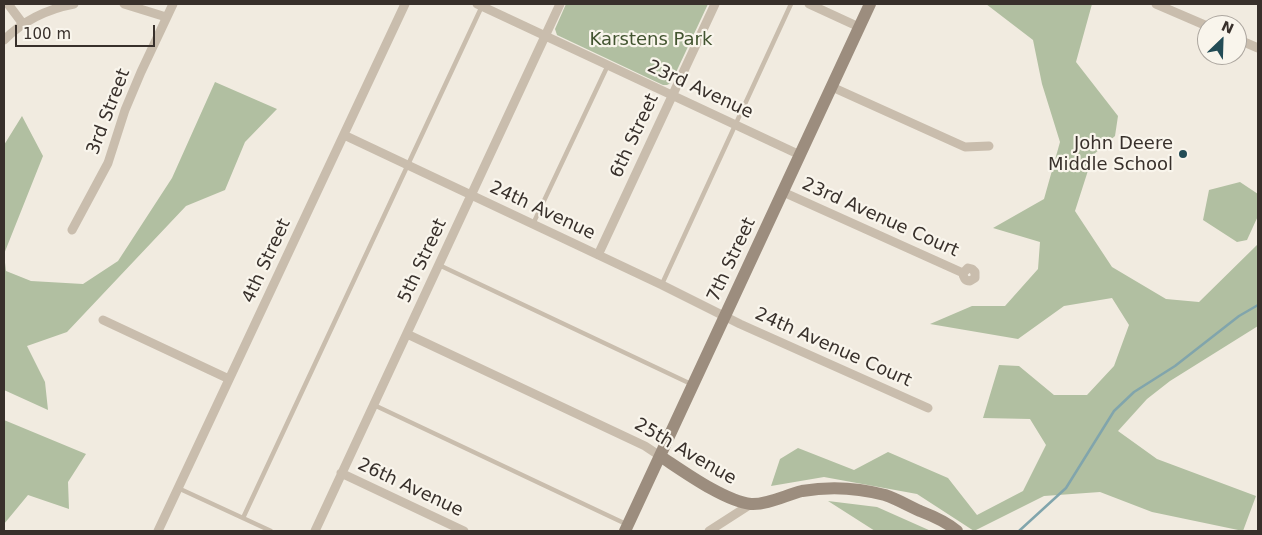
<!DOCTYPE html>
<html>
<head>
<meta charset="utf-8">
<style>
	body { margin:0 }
	#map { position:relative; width:1262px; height:535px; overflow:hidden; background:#f1ebe0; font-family:"DejaVu Sans",sans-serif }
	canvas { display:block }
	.frame { position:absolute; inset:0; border:5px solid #38302b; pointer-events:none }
	.north { position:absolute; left:1197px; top:15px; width:50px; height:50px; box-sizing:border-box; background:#f9f5ec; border:1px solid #aca69f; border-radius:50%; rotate:24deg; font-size:14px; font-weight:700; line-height:20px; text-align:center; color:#38302b }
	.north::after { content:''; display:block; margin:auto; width:18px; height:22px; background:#234c56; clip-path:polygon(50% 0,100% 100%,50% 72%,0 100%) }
	.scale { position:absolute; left:15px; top:25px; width:140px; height:22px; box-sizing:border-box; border:2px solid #38302b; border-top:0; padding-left:6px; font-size:15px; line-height:18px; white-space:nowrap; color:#38302b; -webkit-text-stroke:4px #f9f5ec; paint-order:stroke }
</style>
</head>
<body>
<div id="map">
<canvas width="1262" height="535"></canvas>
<div class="frame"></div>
<div class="north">N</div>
<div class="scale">100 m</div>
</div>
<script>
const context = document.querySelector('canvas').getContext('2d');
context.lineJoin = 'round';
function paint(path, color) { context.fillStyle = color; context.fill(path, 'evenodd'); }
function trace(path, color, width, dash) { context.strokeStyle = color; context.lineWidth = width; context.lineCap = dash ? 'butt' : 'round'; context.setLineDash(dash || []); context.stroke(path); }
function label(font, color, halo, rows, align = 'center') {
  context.font = font + ' "DejaVu Sans",sans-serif'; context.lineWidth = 4.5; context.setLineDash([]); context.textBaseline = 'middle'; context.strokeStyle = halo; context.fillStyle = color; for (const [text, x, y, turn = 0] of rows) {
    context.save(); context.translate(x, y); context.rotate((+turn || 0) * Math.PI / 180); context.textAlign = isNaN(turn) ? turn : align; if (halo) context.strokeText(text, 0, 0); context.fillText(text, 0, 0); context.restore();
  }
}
const green = new Path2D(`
	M 566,4 L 708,4 L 671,83 L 667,85 L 663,85 L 557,35 L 555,29 Z
	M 986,4 L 1092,4 L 1076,62 L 1118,116 L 1115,136 L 1093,155 L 1075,211 L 1112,267 L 1166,299 L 1199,302 L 1258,244 L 1258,326 L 1170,381 L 1147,399 L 1118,431 L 1157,459 L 1256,496 L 1243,531 L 1152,512 L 1100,492 L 1044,496 L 974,531 L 917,494 L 824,477 L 771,486 L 780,459 L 798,448 L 854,470 L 888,452 L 948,478 L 977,515 L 1023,491 L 1046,445 L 1030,419 L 983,418 L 999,365 L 1019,366 L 1054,395 L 1087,395 L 1114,366 L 1129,325 L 1112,298 L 1064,306 L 1018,339 L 930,324 L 972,306 L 1005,306 L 1038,269 L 1040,242 L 993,228 L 1044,199 L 1060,142 L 1042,84 L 1033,40 Z
	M 215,82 L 277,109 L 245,142 L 225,190 L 186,206 L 67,332 L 27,346 L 45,382 L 48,410 L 4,390 L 4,145 L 22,116 L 43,156 L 4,254 L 6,271 L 31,281 L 83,284 L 118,261 L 172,178 Z
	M 1240,182 L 1258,194 L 1258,216 L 1247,240 L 1237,242 L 1203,220 L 1209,190 Z
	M 4,420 L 86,454 L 68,482 L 69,509 L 28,495 L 4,524 Z
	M 828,501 L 877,507 L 931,531 L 875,531 Z`);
const stream = new Path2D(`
	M 1019,531 L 1066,488 L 1114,411 L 1134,392 L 1175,366 L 1239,316 L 1258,305`);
const lane = new Path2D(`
	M 533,224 L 608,65
	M 439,265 L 691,384
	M 662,284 L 791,4
	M 374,405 L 626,524
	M 178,488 L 271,531
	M 243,518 L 482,6`);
const street = new Path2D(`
	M 8,4 L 23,24
	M 124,4 L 166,17
	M 477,4 L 800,155
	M 809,4 L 859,27
	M 1156,4 L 1207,26
	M 1237,39 L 1258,48
	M 4,40 C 23,21 47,9 74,4
	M 832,87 L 965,147 L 989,146
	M 344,135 L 662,285 L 740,324 L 928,408
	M 783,192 L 963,273 C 963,277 965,281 970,281 L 975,278 L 975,272 L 972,269 L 968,268 L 963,273
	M 72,230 L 108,163 L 125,110 L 141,72 L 173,4
	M 598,255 L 715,4
	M 103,320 L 229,379
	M 407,334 L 645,446 L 660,456
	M 341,473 L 464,531
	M 158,531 L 405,4
	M 315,531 L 560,4
	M 709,531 L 751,504`);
const secondary = new Path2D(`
	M 660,456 C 683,471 724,501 751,504 C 767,505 786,495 802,491 C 830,486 859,488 885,495 C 897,499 909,506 920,511 C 933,516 947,522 957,531
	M 625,531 L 870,4`);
const markers = [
	[1183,154,5,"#234c56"]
];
const parkNames = [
	["Karstens Park",651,40]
];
const streetNames = [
	["23rd Avenue",700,90,25],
	["3rd Street",109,112,-69],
	["6th Street",635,136,-65],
	["24th Avenue",542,211,25],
	["23rd Avenue Court",880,218,24],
	["7th Street",732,260,-65],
	["4th Street",267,261,-65],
	["5th Street",423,261,-65],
	["24th Avenue Court",833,348,24],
	["25th Avenue",685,452,30],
	["26th Avenue",410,488,25]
];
const poiNames = [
	["John Deere",1173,144],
	["Middle School",1173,165]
];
paint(green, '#b1bfa1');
trace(stream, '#81a5ac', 2.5);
trace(lane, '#c9bdad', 4.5);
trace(street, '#c9bdad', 9);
trace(secondary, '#9c8d7e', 12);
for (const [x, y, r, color] of markers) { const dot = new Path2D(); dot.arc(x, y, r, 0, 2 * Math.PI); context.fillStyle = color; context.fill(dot); trace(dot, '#f9f5ec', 2); }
label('18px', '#425430', '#f9f5ec', parkNames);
label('18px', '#38302b', '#f9f5ec', streetNames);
label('18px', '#38302b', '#f9f5ec', poiNames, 'right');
</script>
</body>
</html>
